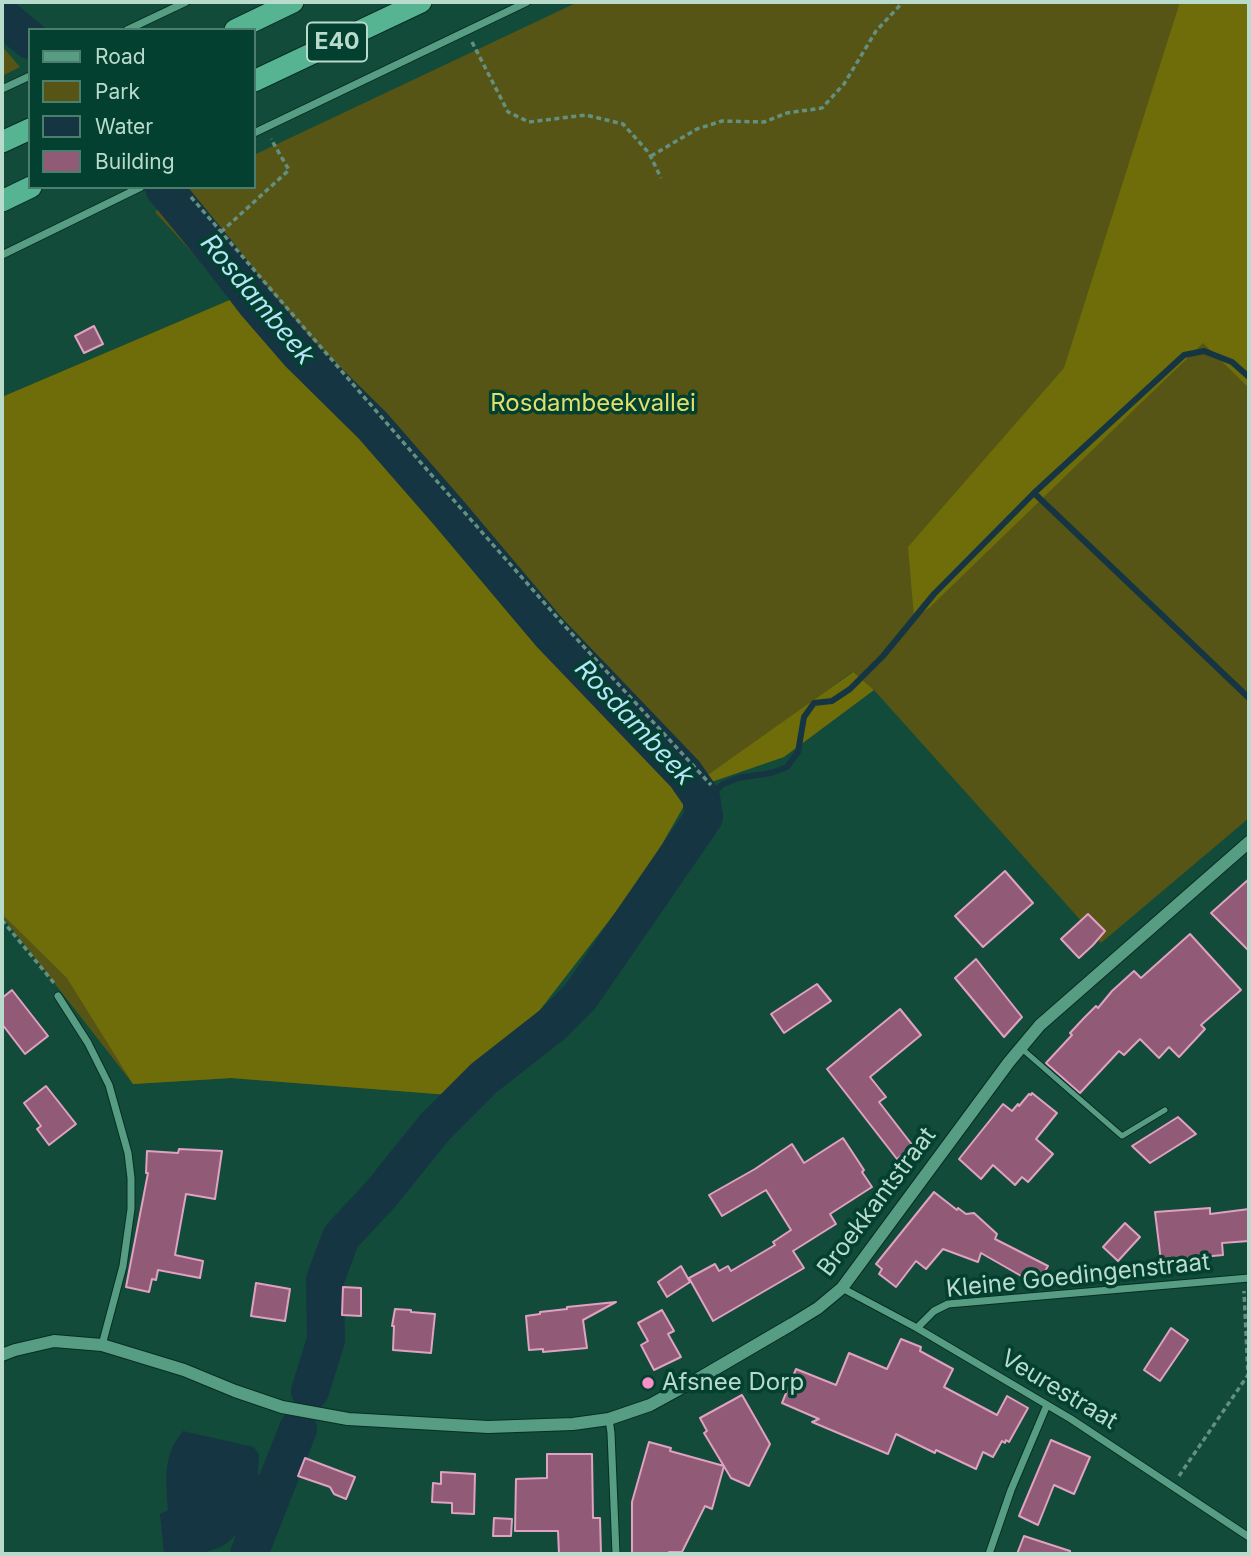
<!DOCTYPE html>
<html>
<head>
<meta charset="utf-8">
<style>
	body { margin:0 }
	#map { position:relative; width:1251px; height:1556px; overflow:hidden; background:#134b3a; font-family:Inter,sans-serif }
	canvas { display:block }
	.frame { position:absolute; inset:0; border:4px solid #b9dbcc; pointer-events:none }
	.legend { position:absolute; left:28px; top:28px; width:228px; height:161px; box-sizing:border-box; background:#03402f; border:2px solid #4c7e6e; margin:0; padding:9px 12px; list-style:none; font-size:21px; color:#b9dbcc }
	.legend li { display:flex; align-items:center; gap:14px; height:35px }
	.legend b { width:35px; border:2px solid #4c7e6e }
</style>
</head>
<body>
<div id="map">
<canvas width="1251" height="1556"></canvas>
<div class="frame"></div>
<ul class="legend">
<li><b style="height:9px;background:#579d84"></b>Road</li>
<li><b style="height:19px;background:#565515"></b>Park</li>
<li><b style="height:19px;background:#163542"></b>Water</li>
<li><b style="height:19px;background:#915a76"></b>Building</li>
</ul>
</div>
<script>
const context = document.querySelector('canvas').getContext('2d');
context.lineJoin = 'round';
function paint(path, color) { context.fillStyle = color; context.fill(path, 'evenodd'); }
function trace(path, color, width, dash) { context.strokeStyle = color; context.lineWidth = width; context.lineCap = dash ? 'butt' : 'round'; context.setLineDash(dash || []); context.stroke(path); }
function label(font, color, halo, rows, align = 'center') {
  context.font = font + ' Inter,sans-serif'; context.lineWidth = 7; context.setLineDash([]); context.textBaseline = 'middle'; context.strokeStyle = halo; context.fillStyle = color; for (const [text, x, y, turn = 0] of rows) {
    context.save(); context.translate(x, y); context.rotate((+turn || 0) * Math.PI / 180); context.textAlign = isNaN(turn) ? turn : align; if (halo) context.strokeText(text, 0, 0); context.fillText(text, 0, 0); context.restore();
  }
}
const green = new Path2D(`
	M 578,2 L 1249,2 L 1249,818 L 1101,943 L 874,690 L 852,672 L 694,788 L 645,874 L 515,1042 L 463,1096 L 231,1078 L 133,1084 L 2,916 L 2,397 L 234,298 L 155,212 L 187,187 L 254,187 L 254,155 Z
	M 2,46 L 20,67 L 2,76 Z`);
const forest = new Path2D(`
	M 1180,2 L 1249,2 L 1249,388 L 1203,343 L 929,608 L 914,617 L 908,547 L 1064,368 Z
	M 235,298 L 355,425 L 527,618 L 691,787 L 853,672 L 874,690 L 784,757 L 694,788 L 645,874 L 515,1042 L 463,1096 L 231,1078 L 133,1084 L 67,978 L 2,914 L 2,397 Z`);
const water = new Path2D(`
	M 183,1431 L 254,1447 L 259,1455 L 258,1474 L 265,1479 L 247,1531 L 240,1529 C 222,1556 196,1554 164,1554 L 160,1514 L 168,1510 C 166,1480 162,1456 183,1431 Z`);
const stream = new Path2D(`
	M 1034,493 L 1249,698
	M 702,803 L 723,784 L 738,778 L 771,773 L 787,767 L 798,752 L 804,717 L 814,703 L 832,701 L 850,689 L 883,656 L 934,594 L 1034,493 L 1184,355 L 1204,351 L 1232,362 L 1249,377
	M 254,1506 L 267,1510`);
const river = new Path2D(`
	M 2,17 L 30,40
	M 164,188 L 219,255 L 255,302 L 300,354 L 373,426 L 448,512 L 550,633 L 685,774 L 701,797 L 704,817 L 580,997 L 553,1024 L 484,1078 L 435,1127 L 381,1194 L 341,1237 L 325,1280 L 326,1340 L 310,1391
	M 249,1554 L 298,1429`);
const building = new Path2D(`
	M 94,326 L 103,344 L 84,353 L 75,336 Z
	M 1005,871 L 1033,903 L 983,947 L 955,916 Z
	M 1249,879 L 1249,951 L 1211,913 Z
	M 1088,914 L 1105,931 L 1093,945 L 1079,958 L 1061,939 Z
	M 1190,934 L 1241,990 L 1201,1025 L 1205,1029 L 1179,1057 L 1169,1047 L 1159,1058 L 1140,1039 L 1124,1055 L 1119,1051 L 1080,1093 L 1046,1063 L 1072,1035 L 1070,1033 L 1084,1018 L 1096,1006 L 1098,1008 L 1112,991 L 1134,971 L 1141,978 Z
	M 976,959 L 1022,1017 L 1004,1037 L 955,978 Z
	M 817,984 L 831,1001 L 784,1033 L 771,1014 Z
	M 12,990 L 48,1036 L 25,1054 L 2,1024 L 2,998 Z
	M 900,1009 L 921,1035 L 870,1077 L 886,1097 L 879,1102 L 913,1146 L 897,1159 L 827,1069 Z
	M 46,1086 L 76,1124 L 49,1145 L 37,1129 L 41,1126 L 24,1103 Z
	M 1032,1093 L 1057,1113 L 1036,1139 L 1053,1154 L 1028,1182 L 1022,1177 L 1015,1185 L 993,1165 L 981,1179 L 959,1159 L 1003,1104 L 1012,1111 L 1018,1104 L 1019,1106 L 1029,1094 L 1031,1095 Z
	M 1178,1117 L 1196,1134 L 1150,1163 L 1132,1146 Z
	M 843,1138 L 864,1170 L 862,1172 L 872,1187 L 830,1214 L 836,1224 L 793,1251 L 804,1268 L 713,1321 L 689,1278 L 715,1264 L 719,1271 L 728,1266 L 731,1271 L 775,1245 L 773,1242 L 791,1230 L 766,1190 L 722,1216 L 709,1195 L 755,1169 L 792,1144 L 804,1163 Z
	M 179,1149 L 222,1151 L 215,1199 L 186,1194 L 175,1255 L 203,1261 L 200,1278 L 158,1270 L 156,1280 L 152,1279 L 149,1292 L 126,1287 L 148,1173 L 146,1173 L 147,1151 L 178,1153 Z
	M 934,1192 L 957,1210 L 958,1208 L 966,1214 L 974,1213 L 997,1234 L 995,1239 L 1048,1266 L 1037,1285 L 981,1253 L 978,1262 L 943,1249 L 926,1269 L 916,1261 L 896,1287 L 879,1274 L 882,1269 L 876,1264 Z
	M 1210,1208 L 1210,1214 L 1249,1209 L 1249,1241 L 1222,1243 L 1223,1255 L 1161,1261 L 1155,1212 Z
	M 1125,1223 L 1140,1237 L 1118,1261 L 1103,1247 Z
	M 681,1266 L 690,1282 L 667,1297 L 658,1282 Z
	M 256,1283 L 290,1289 L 285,1321 L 251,1316 Z
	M 343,1287 L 361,1288 L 361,1316 L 342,1315 Z
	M 616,1302 L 583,1320 L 587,1348 L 543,1352 L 543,1349 L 529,1350 L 526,1316 L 540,1314 L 540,1312 L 567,1309 L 567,1307 Z
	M 395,1309 L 411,1310 L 411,1312 L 435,1314 L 431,1353 L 393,1350 L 394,1326 L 392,1326 Z
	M 662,1310 L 674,1331 L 668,1334 L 681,1357 L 654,1370 L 641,1345 L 648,1341 L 638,1323 Z
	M 1171,1328 L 1188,1340 L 1160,1381 L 1144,1370 Z
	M 901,1339 L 921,1347 L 920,1351 L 953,1369 L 944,1387 L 997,1415 L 1007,1396 L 1028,1408 L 1009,1442 L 1006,1440 L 1005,1443 L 1002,1441 L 993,1457 L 983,1452 L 976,1469 L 936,1450 L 935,1453 L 896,1434 L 888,1454 L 812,1422 L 819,1419 L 782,1403 L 796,1369 L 836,1385 L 849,1353 L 887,1369 Z
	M 742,1395 L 770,1444 L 749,1486 L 731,1478 L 704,1433 L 707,1431 L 700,1418 Z
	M 1051,1440 L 1090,1457 L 1074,1494 L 1054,1485 L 1038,1525 L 1019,1516 Z
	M 649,1442 L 671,1448 L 670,1451 L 724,1466 L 712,1509 L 705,1506 L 682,1552 L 669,1552 L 669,1554 L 632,1554 L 632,1502 Z
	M 547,1454 L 592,1454 L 593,1518 L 600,1518 L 601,1554 L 559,1554 L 558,1531 L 515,1531 L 516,1479 L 547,1478 Z
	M 305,1458 L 355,1477 L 346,1499 L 334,1494 L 330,1487 L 298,1476 Z
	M 441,1472 L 475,1474 L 474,1514 L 452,1513 L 452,1503 L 432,1502 L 433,1483 L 441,1484 Z
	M 494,1518 L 512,1519 L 511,1536 L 493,1536 Z
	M 1024,1536 L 1070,1551 L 1070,1554 L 1017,1554 Z`);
const path = new Path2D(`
	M 472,42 L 508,112 L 529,122 L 586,115 L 623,124 L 649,153 L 661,178
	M 651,156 L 697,129 L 722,121 L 764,122 L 787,113 L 822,108 L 844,84 L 876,31 L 903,2
	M 191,197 L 435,479 L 563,624 L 711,785
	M 221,232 L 289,170 L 271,139
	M 2,920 L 54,983
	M 1179,1476 L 1248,1375 L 1244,1291`);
const service = new Path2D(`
	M 1021,1048 L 1122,1136 L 1165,1110`);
const minor = new Path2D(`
	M 127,30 L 186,2
	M 2,89 L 30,76
	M 254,133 L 527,2
	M 2,255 L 141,187
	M 58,996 L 88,1043 L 109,1085 L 128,1153 L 131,1178 L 131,1209 L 123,1266 L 102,1345
	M 842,1288 L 917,1328 L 1071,1419 L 1249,1537
	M 917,1328 L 934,1311 L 948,1304 L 1249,1278
	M 609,1419 L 611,1433 L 616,1554
	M 989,1554 L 1011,1490 L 1047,1405`);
const tertiary = new Path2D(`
	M 2,1355 L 15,1350 L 54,1341 L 102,1345 L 184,1370 L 235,1391 L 282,1407 L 348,1419 L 488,1427 L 573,1424 L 609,1419 L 650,1405 L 703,1376 L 792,1324 L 818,1308 L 842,1288 L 1009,1062 L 1040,1025 L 1249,842`);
const motorway = new Path2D(`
	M 235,30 L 293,2
	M 254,81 L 421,2
	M 2,142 L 30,129
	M 2,201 L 31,187`);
const markers = [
	[648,1383,7,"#fa8fc7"]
];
const shields = [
	[337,42,60]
];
const shieldNames = [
	["E40",337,42]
];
const parkNames = [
	["Rosdambeekvallei",593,404]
];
const streetNames = [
	["Broekkantstraat",877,1202,-53],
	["Kleine Goedingenstraat",1078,1276,-6],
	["Veurestraat",1059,1390,31]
];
const poiNames = [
	["Afsnee Dorp",662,1383]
];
const waterNames = [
	["Rosdambeek",257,300,50],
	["Rosdambeek",634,723,47]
];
paint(green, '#565515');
paint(forest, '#6f6d0a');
paint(water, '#163542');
trace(stream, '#163542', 6);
trace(river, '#163542', 38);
paint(building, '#915a76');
trace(building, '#dfa2c0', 2);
trace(service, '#072e22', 7);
trace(minor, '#072e22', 9);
trace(tertiary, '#072e22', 14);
trace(motorway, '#072e22', 23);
trace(path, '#639080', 3.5, [5, 3.5]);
trace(service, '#579d84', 5);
trace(minor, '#579d84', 7);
trace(tertiary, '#579d84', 12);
trace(motorway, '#56b493', 21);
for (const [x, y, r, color] of markers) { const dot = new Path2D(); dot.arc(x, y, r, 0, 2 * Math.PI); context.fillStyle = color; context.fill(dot); trace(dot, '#03402f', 2.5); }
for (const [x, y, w] of shields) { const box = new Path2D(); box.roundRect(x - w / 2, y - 19.5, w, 39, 5); context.fillStyle = '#03402f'; context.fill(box); trace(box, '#b9dbcc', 2); }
label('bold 23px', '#b9dbcc', null, shieldNames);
label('24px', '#e1df6b', '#03402f', parkNames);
label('24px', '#b9dbcc', '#03402f', streetNames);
label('24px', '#b9dbcc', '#03402f', poiNames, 'left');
label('italic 26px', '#b6e4f9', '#03402f', waterNames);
</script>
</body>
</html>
